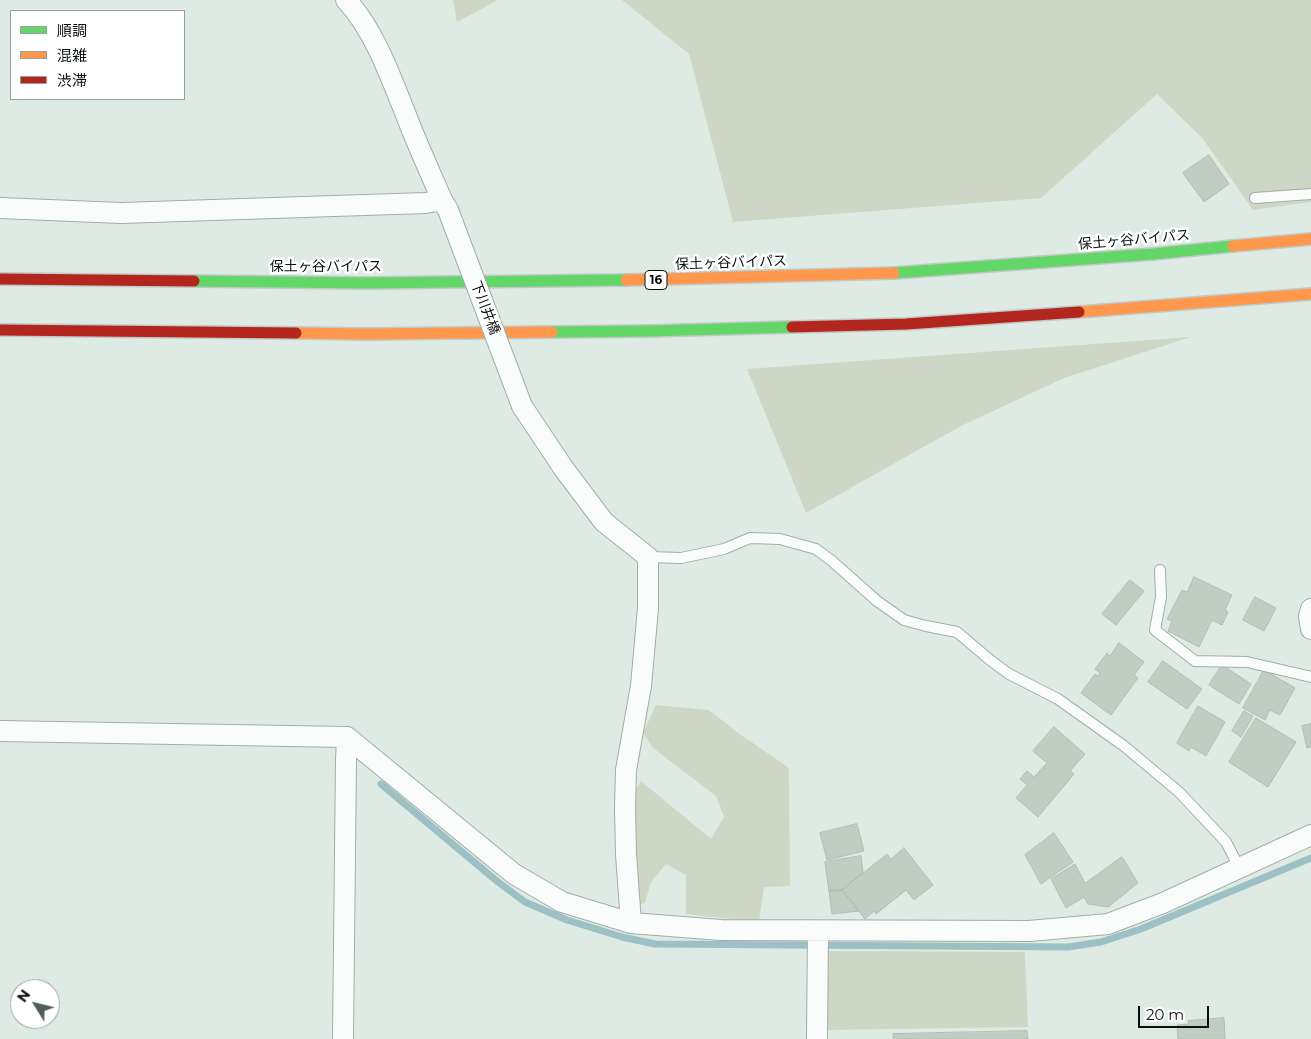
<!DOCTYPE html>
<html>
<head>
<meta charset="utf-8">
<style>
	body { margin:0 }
	#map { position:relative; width:1311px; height:1039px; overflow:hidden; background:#deebe4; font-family:Montserrat,"Noto Sans JP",sans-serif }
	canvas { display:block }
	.legend { position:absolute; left:10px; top:10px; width:175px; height:90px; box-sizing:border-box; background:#fff; border:1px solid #9c9f9e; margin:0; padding:6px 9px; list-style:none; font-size:15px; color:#08100c }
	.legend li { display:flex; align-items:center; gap:10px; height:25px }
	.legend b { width:25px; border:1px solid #9c9f9e }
	.north { position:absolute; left:10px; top:979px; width:50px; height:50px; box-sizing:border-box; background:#fff; border:1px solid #9c9f9e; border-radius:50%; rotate:306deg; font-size:14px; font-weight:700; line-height:20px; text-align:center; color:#08100c }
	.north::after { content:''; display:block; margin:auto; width:18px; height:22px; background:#535d58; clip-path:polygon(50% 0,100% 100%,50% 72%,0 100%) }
	.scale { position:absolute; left:1138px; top:1006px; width:71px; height:22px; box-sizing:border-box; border:2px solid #08100c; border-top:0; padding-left:6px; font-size:15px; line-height:18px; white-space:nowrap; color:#08100c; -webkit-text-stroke:4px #fff; paint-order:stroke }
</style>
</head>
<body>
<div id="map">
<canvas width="1311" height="1039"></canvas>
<ul class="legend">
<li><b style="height:6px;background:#63d668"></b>順調</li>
<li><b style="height:6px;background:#ff974d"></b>混雑</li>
<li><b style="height:6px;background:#b3261e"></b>渋滞</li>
</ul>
<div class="north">N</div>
<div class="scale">20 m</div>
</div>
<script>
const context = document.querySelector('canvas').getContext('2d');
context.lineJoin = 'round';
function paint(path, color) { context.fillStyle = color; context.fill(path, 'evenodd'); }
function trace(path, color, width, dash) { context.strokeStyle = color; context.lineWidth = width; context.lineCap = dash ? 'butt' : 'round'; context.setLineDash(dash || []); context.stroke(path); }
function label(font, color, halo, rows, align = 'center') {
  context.font = font + ' Montserrat,"Noto Sans JP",sans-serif'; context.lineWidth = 5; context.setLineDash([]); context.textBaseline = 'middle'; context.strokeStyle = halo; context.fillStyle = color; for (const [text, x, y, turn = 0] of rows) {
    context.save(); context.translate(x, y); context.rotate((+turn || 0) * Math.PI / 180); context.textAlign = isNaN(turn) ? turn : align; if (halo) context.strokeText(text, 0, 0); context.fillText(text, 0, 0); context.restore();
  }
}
const green = new Path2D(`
	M 453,0 L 498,0 L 457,22 Z
	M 622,0 L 1311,0 L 1311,202 L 1253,210 L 1203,139 L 1157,94 L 1041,198 L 733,222 L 689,54 Z
	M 1191,337 L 1064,378 L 961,426 L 806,513 L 747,369 Z
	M 656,705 L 709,710 L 737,732 L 789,768 L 790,886 L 764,887 L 759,922 L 686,914 L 686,875 L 666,864 L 651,882 L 645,903 L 637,905 L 625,808 L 641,781 L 711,839 L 724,817 L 716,796 L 653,748 L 643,733 Z
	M 827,951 L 1025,952 L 1028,1027 L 825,1030 Z`);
const stream = new Path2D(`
	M 381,784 L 498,882 L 525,902 L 567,920 L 622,937 L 655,944 L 1068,947 L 1101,942 L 1141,929 L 1311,858`);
const building = new Path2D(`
	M 1209,155 L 1229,184 L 1204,202 L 1183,173 Z
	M 1194,577 L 1232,595 L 1225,610 L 1228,612 L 1222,625 L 1212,620 L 1199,647 L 1168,631 L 1172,621 L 1167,619 L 1182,590 L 1187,592 Z
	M 1130,580 L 1144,591 L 1116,625 L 1102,614 Z
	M 1255,597 L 1276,608 L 1264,631 L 1243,620 Z
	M 1119,643 L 1144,662 L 1134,675 L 1138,678 L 1111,715 L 1081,693 L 1095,674 L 1098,676 L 1100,673 L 1095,669 L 1107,653 L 1110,656 Z
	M 1163,661 L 1202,689 L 1187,709 L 1148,682 Z
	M 1222,665 L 1251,684 L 1239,704 L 1209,685 Z
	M 1264,670 L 1295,688 L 1280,715 L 1270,710 L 1265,720 L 1243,708 Z
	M 1198,706 L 1225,722 L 1206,756 L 1191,747 L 1189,751 L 1177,743 Z
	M 1244,711 L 1253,716 L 1241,737 L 1232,731 Z
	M 1256,718 L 1296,742 L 1268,787 L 1229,762 Z
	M 1311,724 L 1311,747 L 1307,748 L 1302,726 Z
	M 1054,727 L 1085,754 L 1070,771 L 1074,774 L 1038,817 L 1016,798 L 1027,785 L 1020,779 L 1027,771 L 1034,777 L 1047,763 L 1033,751 Z
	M 857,824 L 864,851 L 827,860 L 820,833 Z
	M 1054,833 L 1073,862 L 1041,884 L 1025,855 Z
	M 904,848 L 933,885 L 914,900 L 906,890 L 876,914 L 874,911 L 865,919 L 842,890 L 887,854 L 891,859 Z
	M 861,856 L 863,872 L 842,890 L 829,891 L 825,862 Z
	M 1122,857 L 1138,883 L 1108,907 L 1088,904 L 1084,897 L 1066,908 L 1051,879 L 1075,864 L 1085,883 Z
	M 842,890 L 859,911 L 832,914 L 829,891 Z
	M 1224,1018 L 1225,1039 L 1178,1039 L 1177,1025 L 1189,1024 L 1188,1021 Z
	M 1027,1031 L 1028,1039 L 893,1039 L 893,1034 Z`);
const lane = new Path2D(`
	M 1255,198 L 1311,194
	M 648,557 L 681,558 L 724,549 L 750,538 L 780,539 L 816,549 L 832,561 L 877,601 L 904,620 L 926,626 L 957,632 L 990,660 L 1009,674 L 1058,699 L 1124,746 L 1179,792 L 1226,842 L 1240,869
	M 1160,570 L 1161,597 L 1155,630 L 1195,661 L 1247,662 L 1311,677`);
const street = new Path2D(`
	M 346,0 C 374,29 391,78 406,115 C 417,144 430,172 442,200 L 448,210
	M 0,208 L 121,213 L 426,203 L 442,200
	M 522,406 L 564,469 L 604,522 L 648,557 L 648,608 L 641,686 L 626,770 L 625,808 L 626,854 L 631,923
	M 1311,609 L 1309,616 L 1311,629
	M 0,731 L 347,737 L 514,874 L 562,902 L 631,923 L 721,930 L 1029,931 L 1108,924 L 1163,903 L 1311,835
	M 343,1039 L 346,760 L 347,737
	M 817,1039 L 818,931`);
const fast = new Path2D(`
	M 894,273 L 1153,254 L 1233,246
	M 194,281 L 366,283 L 626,280
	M 552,332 L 650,331 L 792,327`);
const slow = new Path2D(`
	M 1233,246 L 1311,239
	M 626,280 L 894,273
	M 1079,312 L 1311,294
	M 296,333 L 366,334 L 552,332`);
const jam = new Path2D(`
	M 0,279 L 194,281
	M 792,327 L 906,324 L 1079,312
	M 0,330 L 296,333`);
const streetBridge = new Path2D(`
	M 448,210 L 522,406`);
const shields = [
	[656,280,22]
];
const shieldNames = [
	["16",656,280]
];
const streetNames = [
	["保土ヶ谷バイパス",1134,240,-5],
	["保土ヶ谷バイパス",731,263,-2],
	["保土ヶ谷バイパス",326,267],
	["下川井橋",485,308,69]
];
paint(green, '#ced7c5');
trace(stream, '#9cc0c3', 7);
paint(building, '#c1ccc3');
trace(building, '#b3bbb5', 1);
trace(lane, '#a3ada8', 12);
trace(street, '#a3ada8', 22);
trace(fast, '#c2c8c5', 14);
trace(slow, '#c2c8c5', 14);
trace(jam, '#c2c8c5', 14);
trace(lane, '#fafcfb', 10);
trace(street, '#fafcfb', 20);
trace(fast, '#63d668', 11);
trace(slow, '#ff974d', 11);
trace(jam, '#b3261e', 11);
trace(streetBridge, '#a3ada8', 22, []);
trace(streetBridge, '#fafcfb', 20);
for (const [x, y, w] of shields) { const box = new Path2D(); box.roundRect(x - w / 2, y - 9.5, w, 19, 4); context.fillStyle = '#fff'; context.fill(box); trace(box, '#08100c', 1); }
label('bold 12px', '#08100c', null, shieldNames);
label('14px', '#08100c', '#fff', streetNames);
</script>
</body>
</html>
